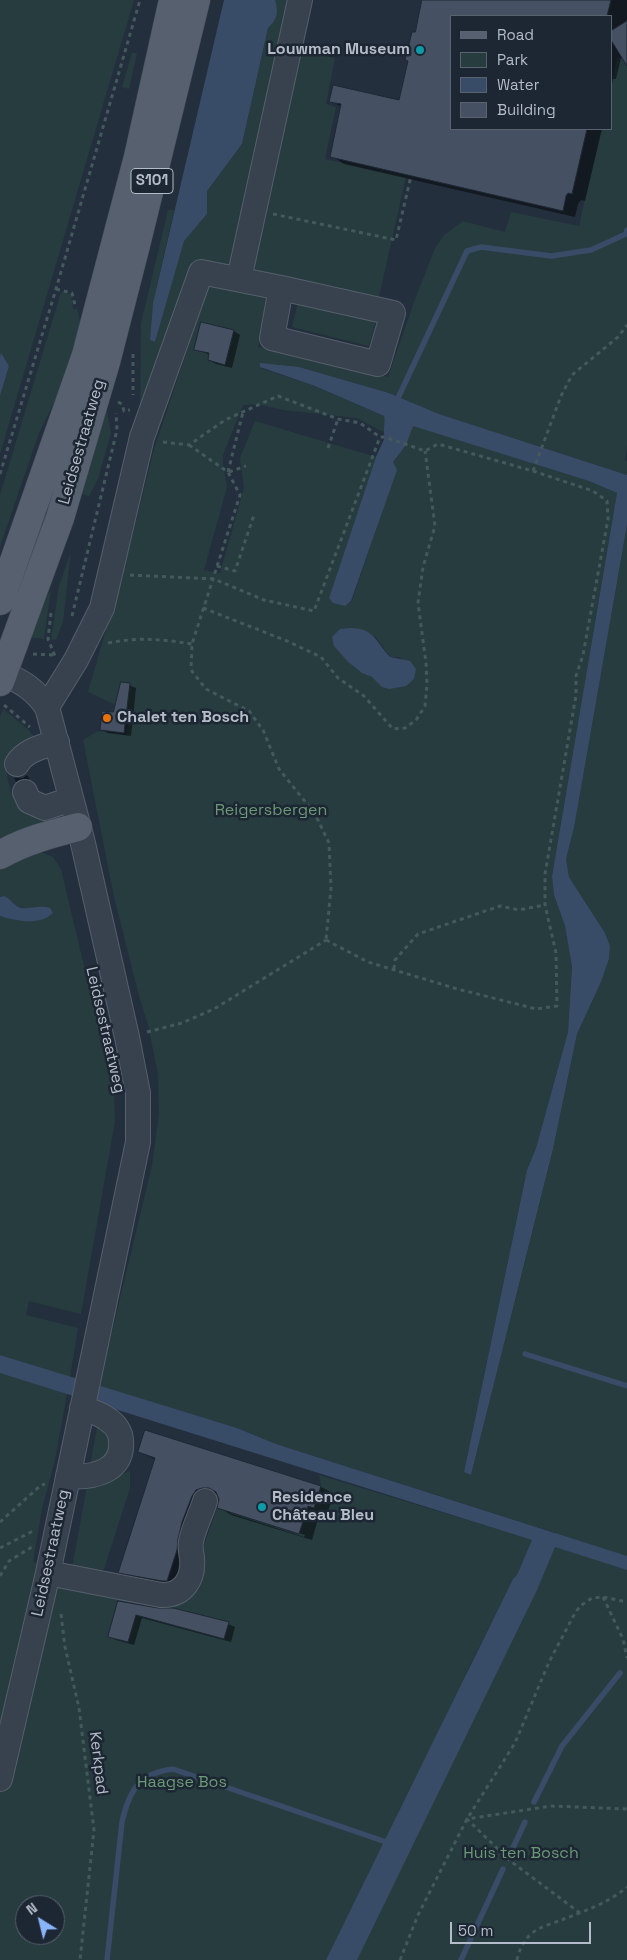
<!DOCTYPE html>
<html>
<head>
<meta charset="utf-8">
<style>
	body { margin:0 }
	#map { position:relative; width:627px; height:1960px; overflow:hidden; background:#242f3e; font-family:"Space Grotesk",sans-serif }
	canvas { display:block }
	.legend { position:absolute; left:450px; top:15px; width:162px; height:115px; box-sizing:border-box; background:#1d2633; border:1px solid #59626f; margin:0; padding:6px 9px; list-style:none; font-size:15px; color:#b4bcc9 }
	.legend li { display:flex; align-items:center; gap:10px; height:25px }
	.legend b { width:25px; border:1px solid #59626f }
	.north { position:absolute; left:15px; top:1895px; width:50px; height:50px; box-sizing:border-box; background:#1d2633; border:1px solid #59626f; border-radius:50%; rotate:324deg; font-size:14px; font-weight:700; line-height:20px; text-align:center; color:#b4bcc9 }
	.north::after { content:''; display:block; margin:auto; width:18px; height:22px; background:#8ab4f8; clip-path:polygon(50% 0,100% 100%,50% 72%,0 100%) }
	.scale { position:absolute; left:450px; top:1922px; width:141px; height:22px; box-sizing:border-box; border:2px solid #b4bcc9; border-top:0; padding-left:6px; font-size:15px; line-height:18px; white-space:nowrap; color:#b4bcc9; -webkit-text-stroke:4px #1d2633; paint-order:stroke }
</style>
</head>
<body>
<div id="map">
<canvas width="627" height="1960"></canvas>
<ul class="legend">
<li><b style="height:6px;background:#56606e"></b>Road</li>
<li><b style="height:14px;background:#263c3f"></b>Park</li>
<li><b style="height:14px;background:#394c67"></b>Water</li>
<li><b style="height:14px;background:#455162"></b>Building</li>
</ul>
<div class="north">N</div>
<div class="scale">50 m</div>
</div>
<script>
const context = document.querySelector('canvas').getContext('2d');
context.lineJoin = 'round';
function paint(path, color) { context.fillStyle = color; context.fill(path, 'evenodd'); }
function trace(path, color, width, dash) { context.strokeStyle = color; context.lineWidth = width; context.lineCap = dash ? 'butt' : 'round'; context.setLineDash(dash || []); context.stroke(path); }
function label(font, color, halo, rows, align = 'center') {
  context.font = font + ' "Space Grotesk",sans-serif'; context.lineWidth = 5; context.setLineDash([]); context.textBaseline = 'middle'; context.strokeStyle = halo; context.fillStyle = color; for (const [text, x, y, turn = 0] of rows) {
    context.save(); context.translate(x, y); context.rotate((+turn || 0) * Math.PI / 180); context.textAlign = isNaN(turn) ? turn : align; if (halo) context.strokeText(text, 0, 0); context.fillText(text, 0, 0); context.restore();
  }
}
const green = new Path2D(`
	M 0,0 L 134,0 L 0,454 L 0,396 L 9,366 L 1,354 L 0,356 Z
	M 275,0 L 296,0 L 233,266 C 213,263 203,259 187,275 L 140,416 L 141,323 L 168,210 L 174,210 L 153,303 L 150,340 L 155,342 L 184,240 L 207,214 L 207,191 L 242,144 L 268,28 C 276,21 278,10 275,0 Z
	M 295,50 L 335,58 L 326,104 L 336,107 L 325,159 L 406,177 L 379,297 L 245,268 Z
	M 132,53 L 137,53 L 129,89 L 122,87 Z
	M 617,57 L 627,60 L 627,447 L 625,460 L 627,461 L 627,475 L 439,414 L 389,393 L 299,367 L 260,368 L 315,386 L 384,416 L 386,423 L 383,432 L 357,418 L 283,410 L 258,404 L 243,405 L 223,455 L 223,465 L 227,487 L 204,570 L 220,573 L 244,488 L 240,458 L 255,421 L 376,457 L 329,598 L 345,606 L 352,601 L 396,470 L 393,462 L 406,445 L 413,425 L 589,481 L 617,493 L 552,875 L 554,895 L 565,926 L 572,967 L 568,1032 L 536,1148 L 527,1170 L 464,1472 L 471,1475 L 553,1149 L 577,1034 L 601,982 L 609,959 L 610,946 L 605,933 L 569,877 L 566,859 L 574,828 L 627,525 L 627,1960 L 0,1960 L 0,1367 L 67,1394 L 55,1460 L 42,1509 L 33,1562 L 182,1601 L 187,1594 L 217,1508 L 298,1534 L 308,1506 L 314,1507 L 321,1486 L 319,1475 L 533,1540 L 517,1575 L 513,1579 L 465,1675 L 556,1533 L 276,1444 L 237,1428 L 99,1386 L 152,1165 L 159,1114 L 158,1074 L 148,1025 L 139,996 L 114,897 L 83,740 L 98,731 L 126,735 L 129,711 L 88,692 L 129,549 L 154,449 L 209,285 L 269,298 L 258,347 L 388,377 L 414,302 L 435,248 L 444,235 L 463,221 L 505,232 L 511,212 L 579,226 L 601,129 L 611,129 L 611,86 ZM 375,636 L 390,657 L 400,657 L 414,679 C 400,691 386,688 372,677 C 369,674 365,674 361,672 C 353,668 347,660 341,653 ZM 25,1905 L 55,1905 L 55,1935 L 25,1935 Z
	M 61,292 L 71,294 L 73,309 L 77,309 L 82,329 L 65,380 L 39,433 L 0,547 L 0,495 Z
	M 298,302 L 376,322 L 369,346 L 292,327 Z
	M 102,408 L 107,411 L 111,433 L 98,479 L 89,496 L 78,493 Z
	M 71,551 L 63,622 L 56,640 L 51,639 L 59,586 Z
	M 51,589 L 44,639 L 28,637 Z
	M 3,709 L 28,729 L 37,740 L 6,763 C 7,779 10,802 26,810 C 34,814 45,814 54,816 L 53,821 L 0,847 L 0,717 Z
	M 41,852 L 53,857 L 61,869 L 114,1092 L 115,1121 L 81,1314 L 29,1301 L 26,1315 L 78,1328 L 70,1377 L 0,1355 L 0,916 C 16,921 36,924 52,915 L 17,906 L 4,896 L 0,897 L 0,868 L 24,854 Z
	M 97,1427 C 106,1431 115,1440 118,1449 L 90,1466 Z
	M 130,1471 L 130,1488 L 104,1569 L 98,1574 L 72,1568 L 87,1486 Z`);
const water = new Path2D(`
	M 224,0 L 275,0 C 279,12 277,20 268,28 L 242,144 L 207,191 L 207,214 L 184,241 L 155,342 L 150,340 L 153,303 Z
	M 1,353 L 9,366 L 0,396 L 0,356 Z
	M 260,363 L 299,367 L 389,393 L 439,414 L 627,475 L 627,525 L 574,828 L 566,859 L 569,877 L 605,933 L 610,946 L 609,959 L 601,982 L 577,1034 L 553,1149 L 471,1475 L 464,1472 L 527,1170 L 536,1148 L 568,1032 L 572,967 L 565,926 L 554,895 L 552,876 L 617,493 L 589,481 L 413,426 L 406,445 L 393,462 L 397,470 L 351,601 L 345,606 L 333,603 L 329,598 L 376,457 L 385,437 C 382,430 386,424 384,416 L 315,386 L 260,367 Z
	M 351,628 C 374,628 376,642 390,657 L 410,661 L 416,669 L 414,679 L 406,686 L 389,689 L 382,687 L 372,677 L 362,673 L 348,662 L 334,646 L 332,637 L 340,629 Z
	M 4,896 C 11,899 14,906 21,908 C 31,909 40,905 50,908 L 53,913 C 41,926 15,921 0,916 L 0,897 Z
	M 0,1355 L 237,1428 L 276,1444 L 627,1556 L 627,1570 L 555,1547 L 537,1590 L 357,1960 L 326,1960 L 513,1579 L 517,1575 L 532,1540 L 0,1373 Z`);
const shadow = new Path2D(`
	M 423,0 L 627,0 L 627,59 L 621,58 L 616,79 L 613,79 L 611,89 L 611,16 L 451,16 L 451,129 L 602,129 L 585,201 L 581,200 L 578,204 L 575,217 L 344,164 L 332,156 L 342,107 L 331,101 L 400,102 Z
	M 234,331 L 240,335 L 232,368 L 216,364 L 209,360 L 210,355 L 196,349 Z
	M 129,685 L 136,688 L 131,736 L 108,733 L 101,729 L 114,714 Z
	M 27,775 L 30,780 L 23,780 L 18,784 L 16,782 L 14,778 L 23,778 Z
	M 146,1431 L 321,1487 L 334,1494 L 327,1514 L 320,1512 L 312,1540 L 231,1515 L 219,1507 L 220,1499 L 218,1494 L 215,1494 L 208,1498 L 180,1587 L 132,1579 L 119,1572 L 156,1460 L 140,1452 ZM 230,1511 L 305,1535 L 304,1537 L 230,1513 Z
	M 119,1602 L 228,1624 L 235,1627 L 231,1642 L 142,1618 L 134,1645 L 116,1640 L 110,1636 Z`);
const stream = new Path2D(`
	M 398,398 L 467,251 L 481,247 L 551,256 L 591,250 L 626,234 L 627,230
	M 525,1354 L 627,1386
	M 534,1802 L 562,1746 L 620,1673
	M 511,1852 L 525,1822
	M 107,1960 L 122,1822 C 129,1791 139,1773 173,1769 L 389,1843
	M 461,1960 L 503,1869`);
const building = new Path2D(`
	M 422,0 L 611,0 L 607,16 L 451,16 L 451,129 L 587,129 L 572,194 L 568,193 L 566,196 L 563,211 L 330,157 L 341,104 L 329,102 L 333,85 L 399,100 L 408,61 L 405,60 L 412,32 L 415,32 Z
	M 627,21 L 627,66 L 611,40 L 611,31 Z
	M 201,322 L 234,330 L 225,365 L 208,360 L 209,353 L 194,350 Z
	M 121,682 L 130,683 L 124,733 L 100,730 L 102,711 L 113,712 Z
	M 145,1430 L 321,1486 L 314,1508 L 308,1506 L 299,1534 L 217,1508 L 219,1499 L 216,1492 L 209,1488 L 202,1488 L 196,1490 L 192,1496 L 182,1522 L 178,1539 L 177,1550 L 167,1581 L 162,1581 L 118,1573 L 155,1458 L 138,1452 Z
	M 118,1601 L 158,1608 L 173,1608 L 229,1622 L 224,1639 L 136,1615 L 128,1642 L 108,1637 Z`);
const path = new Path2D(`
	M 273,214 L 396,240 L 411,176
	M 56,289 L 72,293 L 75,305
	M 133,354 L 133,395
	M 118,402 L 122,404 L 124,411 L 130,410
	M 163,442 L 189,445 L 225,420 L 278,396 L 338,419 L 360,423 L 380,437 L 385,437 L 425,451 L 438,444 L 533,471 L 593,491 L 607,501 L 608,519 L 583,655 L 576,676 L 576,695 L 545,874 L 545,905 L 556,953 L 557,1006 L 536,1009 L 454,988 L 368,962 L 326,940
	M 189,445 L 228,472 L 240,495 L 192,644 L 191,670 L 206,689 L 249,711 L 263,730 L 279,769 L 315,814 L 329,843 L 331,888 L 326,940
	M 328,448 L 338,419
	M 533,471 L 561,396 L 572,375 L 618,337 L 627,325
	M 228,472 L 243,412
	M 229,472 L 246,466
	M 0,474 L 56,289 L 140,0
	M 217,566 L 235,571 L 254,515
	M 130,575 L 214,579 L 264,600 L 314,611 L 380,437
	M 203,608 L 287,641 L 321,657 L 338,678 L 364,696 L 393,729 L 405,728 L 416,720 L 425,706 L 427,684 L 426,663 L 418,603 L 423,567 L 435,526 L 425,451
	M 51,613 L 48,639 L 55,656
	M 72,616 L 117,430 L 116,413
	M 108,643 C 140,637 160,639 192,644
	M 33,654 L 54,655
	M 4,705 L 30,727
	M 394,969 L 395,960 L 418,934 L 500,906 L 519,910 L 545,905
	M 147,1032 L 182,1023 L 214,1009 L 326,940
	M 0,1522 L 40,1486 L 45,1484
	M 0,1548 L 35,1530
	M 0,1576 L 9,1561 L 32,1547
	M 603,1597 L 623,1639 L 627,1658
	M 61,1614 L 65,1647 L 79,1708 L 94,1830 L 80,1960
	M 580,1913 L 509,1860 L 467,1819 L 551,1806 L 627,1809
	M 400,1960 L 418,1915 L 467,1819 L 515,1743 L 549,1662 L 574,1615 L 580,1606 L 592,1598 L 603,1597 L 627,1602
	M 517,1960 C 519,1950 524,1940 532,1933 C 541,1926 554,1923 564,1919 C 585,1911 610,1902 627,1887`);
const minor = new Path2D(`
	M 239,279 L 300,0
	M 0,671 C 21,682 33,687 47,707 L 82,839 L 127,1037 L 138,1093 L 138,1142 L 48,1573 L 0,1779
	M 47,707 L 76,660 L 102,608 L 142,437 L 201,272 L 281,288 L 393,313 L 378,364 L 272,338 L 281,288
	M 17,764 C 24,751 43,746 57,742
	M 25,792 L 29,801 L 45,808 L 71,799
	M 68,1476 C 92,1478 124,1472 121,1441 C 121,1432 115,1424 107,1419 C 100,1413 90,1411 82,1408
	M 48,1573 L 161,1595 C 183,1596 194,1579 192,1558 C 191,1553 190,1548 191,1542 C 193,1529 201,1514 205,1501`);
const major = new Path2D(`
	M 0,601 L 86,355 L 138,157 L 173,0
	M 0,682 L 60,518 L 106,362 L 136,245 L 196,0
	M 0,855 C 24,841 51,834 78,827`);
const markers = [
	[420,50,5,"#0f9aa8"],
	[107,718,5,"#e8710a"],
	[262,1507,5,"#0f9aa8"]
];
const shields = [
	[152,181,42]
];
const shieldNames = [
	["S101",152,181]
];
const poiNames = [
	["Louwman Museum",410,50,"right"],
	["Chalet ten Bosch",117,718],
	["Residence",272,1498],
	["Château Bleu",272,1516]
];
const streetNames = [
	["Leidsestraatweg",82,442,-74],
	["Leidsestraatweg",105,1030,77],
	["Leidsestraatweg",51,1553,-78],
	["Kerkpad",98,1763,83]
];
const parkNames = [
	["Reigersbergen",271,811],
	["Haagse Bos",182,1783],
	["Huis ten Bosch",521,1854]
];
paint(green, '#263c3f');
paint(water, '#394c67');
paint(shadow, '#0007');
trace(stream, '#394c67', 5.5);
paint(building, '#455162');
trace(building, '#1f2835', 1);
trace(minor, '#565f6c', 26);
trace(major, '#414a57', 29);
trace(path, '#44595c', 3, [4, 4]);
trace(minor, '#38414e', 24);
trace(major, '#56606e', 28);
for (const [x, y, r, color] of markers) { const dot = new Path2D(); dot.arc(x, y, r, 0, 2 * Math.PI); context.fillStyle = color; context.fill(dot); trace(dot, '#1d2633', 2); }
for (const [x, y, w] of shields) { const box = new Path2D(); box.roundRect(x - w / 2, y - 12.5, w, 25, 4); context.fillStyle = '#1d2633'; context.fill(box); trace(box, '#b4bcc9', 1); }
label('bold 15px', '#b4bcc9', null, shieldNames);
label('bold 16px', '#b4bcc9', '#1d2633', poiNames, 'left');
label('16px', '#b4bcc9', '#1d2633', streetNames);
label('16px', '#6b9a76', '#1d2633', parkNames);
</script>
</body>
</html>
